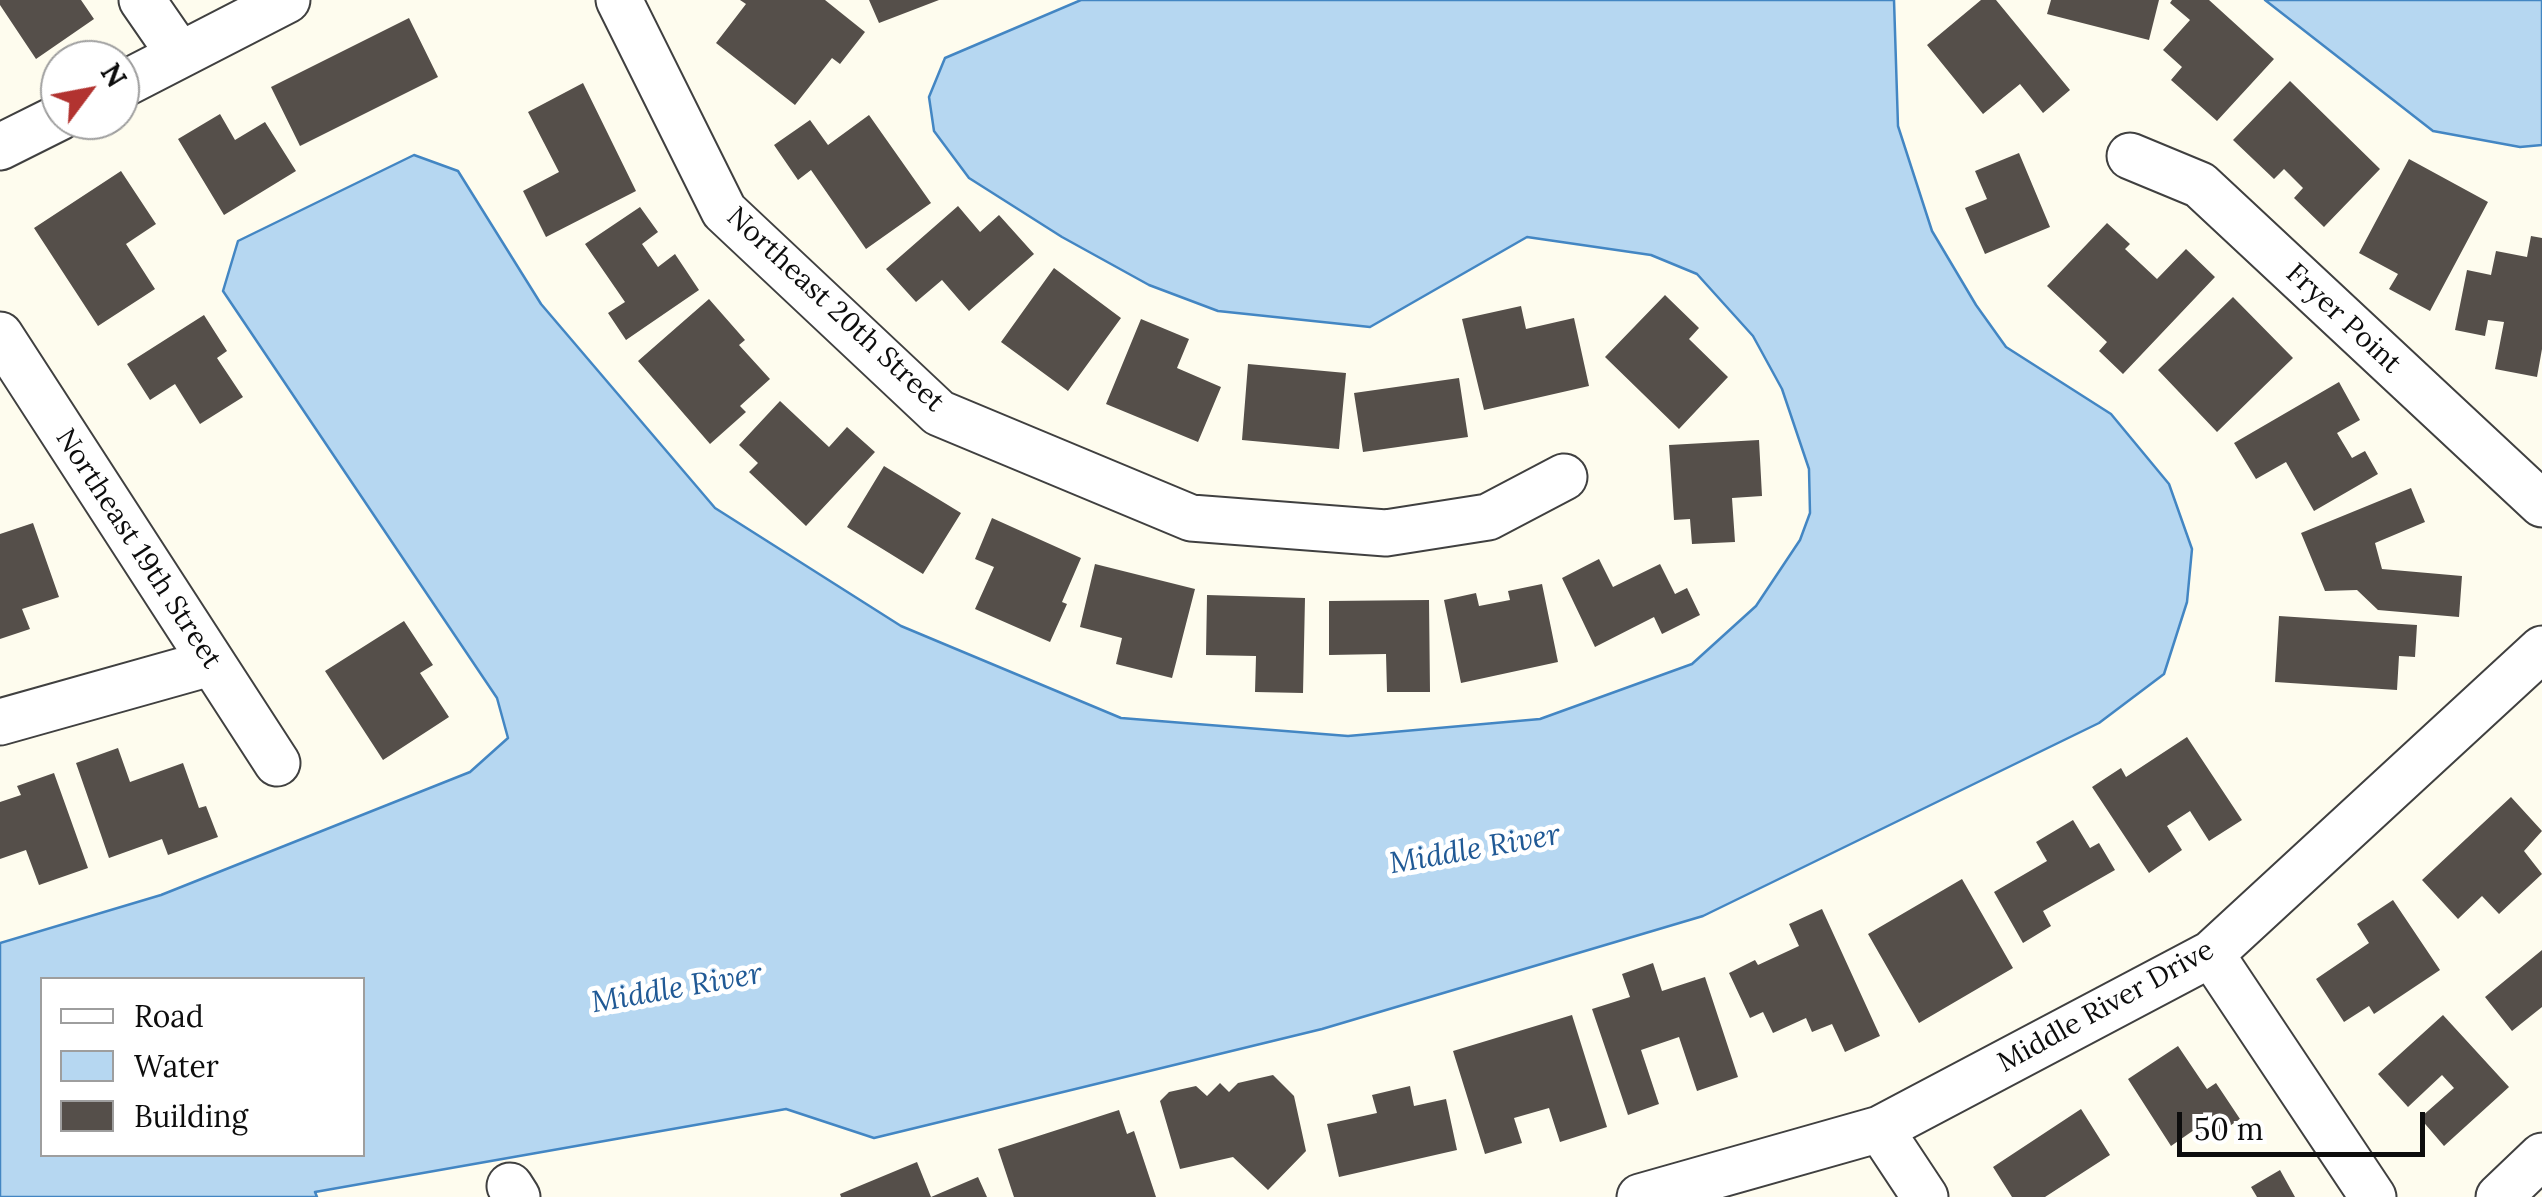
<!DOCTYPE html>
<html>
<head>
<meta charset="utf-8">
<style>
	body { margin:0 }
	#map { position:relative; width:2542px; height:1197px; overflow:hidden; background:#fefcee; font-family:Lora,serif }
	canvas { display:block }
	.legend { position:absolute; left:40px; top:977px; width:325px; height:180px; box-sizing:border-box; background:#fff; border:2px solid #9e9e9e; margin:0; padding:12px 18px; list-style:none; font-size:30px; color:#0d0d0d }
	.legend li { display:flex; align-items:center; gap:20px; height:50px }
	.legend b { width:50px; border:2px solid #9e9e9e }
	.north { position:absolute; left:40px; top:40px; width:100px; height:100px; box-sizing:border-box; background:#fff; border:2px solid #9e9e9e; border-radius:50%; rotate:58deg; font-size:28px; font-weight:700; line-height:40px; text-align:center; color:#0d0d0d }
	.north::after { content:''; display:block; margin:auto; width:35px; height:45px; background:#b23330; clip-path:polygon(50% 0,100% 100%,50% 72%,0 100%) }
	.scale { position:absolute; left:2177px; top:1112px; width:248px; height:45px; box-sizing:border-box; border:5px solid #0d0d0d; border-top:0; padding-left:12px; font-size:30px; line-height:35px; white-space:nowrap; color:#0d0d0d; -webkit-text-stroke:8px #fff; paint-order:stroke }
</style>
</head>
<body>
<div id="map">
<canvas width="2542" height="1197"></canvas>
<ul class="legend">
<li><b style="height:12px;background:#fff"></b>Road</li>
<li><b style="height:28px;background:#b6d7f1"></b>Water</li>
<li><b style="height:28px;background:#554f4a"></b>Building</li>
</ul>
<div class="north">N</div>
<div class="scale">50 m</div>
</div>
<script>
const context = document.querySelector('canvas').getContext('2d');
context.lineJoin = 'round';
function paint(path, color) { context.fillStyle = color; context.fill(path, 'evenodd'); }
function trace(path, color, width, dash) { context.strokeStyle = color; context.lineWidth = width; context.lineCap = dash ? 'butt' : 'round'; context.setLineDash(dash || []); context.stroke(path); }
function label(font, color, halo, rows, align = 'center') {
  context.font = font + ' Lora,serif'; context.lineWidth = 10; context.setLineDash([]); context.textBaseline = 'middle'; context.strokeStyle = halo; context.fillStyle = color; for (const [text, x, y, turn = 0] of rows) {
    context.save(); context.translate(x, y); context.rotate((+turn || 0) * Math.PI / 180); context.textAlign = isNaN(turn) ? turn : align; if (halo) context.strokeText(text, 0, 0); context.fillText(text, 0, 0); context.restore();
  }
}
const water = new Path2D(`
	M 1081,0 L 1894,0 L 1898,126 L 1932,231 L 1976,305 L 2006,347 L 2111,414 L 2169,484 L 2192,549 L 2187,602 L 2164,674 L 2099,723 L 1703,916 L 1322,1029 L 874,1138 L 786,1109 L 315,1192 L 317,1197 L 0,1197 L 0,943 L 161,895 L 470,772 L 508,738 L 497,698 L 223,291 L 238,241 L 414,155 L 458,171 L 541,304 L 715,508 L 901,626 L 1121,718 L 1348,736 L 1540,719 L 1692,664 L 1756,606 L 1800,540 L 1810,513 L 1809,469 L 1782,389 L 1753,336 L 1697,274 L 1651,255 L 1527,237 L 1370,327 L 1218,311 L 1149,285 L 1062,237 L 969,178 L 934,131 L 929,97 L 945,58 ZM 42,980 L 362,980 L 362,1154 L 42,1154 Z
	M 2265,0 L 2542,0 L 2542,145 L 2520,147 L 2433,131 Z`);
const building = new Path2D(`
	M 0,0 L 81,0 L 94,19 L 36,59 L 0,5 Z
	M 740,0 L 825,0 L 865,32 L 840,64 L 832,58 L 795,105 L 716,43 L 746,4 Z
	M 869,0 L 939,0 L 879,23 Z
	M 1981,0 L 1996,0 L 2070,90 L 2043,113 L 2020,84 L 1983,114 L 1927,45 Z
	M 2051,0 L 2159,0 L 2149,40 L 2047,14 Z
	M 2172,0 L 2209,0 L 2274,59 L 2217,121 L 2171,80 L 2182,67 L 2163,50 L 2190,20 L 2170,3 Z
	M 409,18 L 438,77 L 300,146 L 271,87 Z
	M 2290,81 L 2380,169 L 2324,227 L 2294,198 L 2303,188 L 2284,169 L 2274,179 L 2233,140 Z
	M 583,83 L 636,191 L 546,237 L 523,191 L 559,172 L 528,112 Z
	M 220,114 L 235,140 L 265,122 L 296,171 L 224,215 L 178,139 Z
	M 869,115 L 931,203 L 866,249 L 811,170 L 798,180 L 774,145 L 810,120 L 828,145 Z
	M 2019,153 L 2050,227 L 1985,254 L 1965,208 L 1987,199 L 1975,171 Z
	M 2409,159 L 2488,202 L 2430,311 L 2389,289 L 2398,274 L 2359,253 Z
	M 121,171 L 156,224 L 126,244 L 155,289 L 98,326 L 34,228 Z
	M 958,206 L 980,232 L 999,215 L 1034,254 L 969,311 L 942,280 L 916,302 L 886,269 Z
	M 640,207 L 658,232 L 642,244 L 658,267 L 675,254 L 699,290 L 626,340 L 608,313 L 625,302 L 585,244 Z
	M 2107,223 L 2130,244 L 2125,249 L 2157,279 L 2186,249 L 2215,277 L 2123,374 L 2099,351 L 2107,342 L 2047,286 Z
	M 2531,236 L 2542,238 L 2542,349 L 2537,377 L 2495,369 L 2504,322 L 2488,320 L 2485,336 L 2455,330 L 2467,270 L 2491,275 L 2496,251 L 2527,257 Z
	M 1054,268 L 1121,318 L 1068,391 L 1001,342 Z
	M 1665,295 L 1699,328 L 1689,339 L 1728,377 L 1679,429 L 1605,357 Z
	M 2233,297 L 2293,358 L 2217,432 L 2158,370 Z
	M 709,299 L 745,340 L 739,345 L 770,379 L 740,406 L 746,412 L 710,444 L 638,361 Z
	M 1521,306 L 1526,329 L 1574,318 L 1589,386 L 1484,410 L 1462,319 Z
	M 204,315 L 227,351 L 217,358 L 243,397 L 200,424 L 175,384 L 150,400 L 127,364 Z
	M 1141,319 L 1189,339 L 1177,368 L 1221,387 L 1198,442 L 1106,404 Z
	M 1248,364 L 1346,373 L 1339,449 L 1242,440 Z
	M 1459,378 L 1468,437 L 1363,452 L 1354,393 Z
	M 2339,382 L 2360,420 L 2337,433 L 2352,458 L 2365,451 L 2378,474 L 2314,511 L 2286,462 L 2256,479 L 2234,443 Z
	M 780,401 L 829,447 L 847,427 L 875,452 L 806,526 L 749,472 L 758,463 L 739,445 Z
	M 1759,440 L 1762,496 L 1732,498 L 1735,542 L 1692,544 L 1690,519 L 1674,520 L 1669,445 Z
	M 884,466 L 961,513 L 923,574 L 847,527 Z
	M 2411,488 L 2425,522 L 2375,543 L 2382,569 L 2462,576 L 2459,617 L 2378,610 L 2357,590 L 2325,591 L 2301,533 Z
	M 992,518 L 1081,558 L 1062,602 L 1067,604 L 1050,642 L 975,609 L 994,567 L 975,559 Z
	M 33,523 L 59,597 L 22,609 L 30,629 L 0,639 L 0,534 Z
	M 1599,559 L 1613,587 L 1660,564 L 1675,594 L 1687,588 L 1700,615 L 1662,634 L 1654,617 L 1595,647 L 1562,578 Z
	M 1095,564 L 1195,589 L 1172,678 L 1116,664 L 1122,638 L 1080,627 Z
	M 1542,584 L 1558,662 L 1461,683 L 1444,600 L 1476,593 L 1479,606 L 1510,600 L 1508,591 Z
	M 1207,595 L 1305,598 L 1303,693 L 1255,692 L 1256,656 L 1206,655 Z
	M 1429,600 L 1430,692 L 1387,692 L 1386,654 L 1329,655 L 1329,601 Z
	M 2279,616 L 2417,625 L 2415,657 L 2399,656 L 2397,690 L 2275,682 Z
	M 404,621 L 433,665 L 420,673 L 449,717 L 383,760 L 325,671 Z
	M 2187,737 L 2242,820 L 2209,841 L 2190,811 L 2167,826 L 2182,850 L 2149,873 L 2092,787 L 2121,768 L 2126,777 Z
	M 118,748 L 130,782 L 183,763 L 199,808 L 206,806 L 218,837 L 168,855 L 162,839 L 109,858 L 76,763 Z
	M 54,773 L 88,868 L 39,885 L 26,850 L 0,859 L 0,802 L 21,795 L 17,786 Z
	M 2511,797 L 2542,831 L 2524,851 L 2542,874 L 2499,914 L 2482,896 L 2458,919 L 2422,880 Z
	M 2073,820 L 2090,848 L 2099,843 L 2115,870 L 2043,911 L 2051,926 L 2023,943 L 1994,892 L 2047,861 L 2036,842 Z
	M 1962,879 L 2013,968 L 1919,1023 L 1868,934 Z
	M 2393,900 L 2440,970 L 2374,1014 L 2369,1006 L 2344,1022 L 2316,979 L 2369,943 L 2357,924 Z
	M 1822,909 L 1880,1036 L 1845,1052 L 1832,1024 L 1812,1032 L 1806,1018 L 1773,1033 L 1763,1012 L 1750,1018 L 1729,973 L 1755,960 L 1758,965 L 1799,946 L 1789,924 Z
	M 2542,950 L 2542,1007 L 2512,1031 L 2485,997 Z
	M 1653,963 L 1662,991 L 1705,977 L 1738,1077 L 1697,1091 L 1679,1037 L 1641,1050 L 1659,1104 L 1628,1115 L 1592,1009 L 1630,997 L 1622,974 Z
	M 1572,1015 L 1607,1127 L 1560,1142 L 1549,1108 L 1514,1118 L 1522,1143 L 1485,1154 L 1453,1051 Z
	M 2443,1015 L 2509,1087 L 2444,1146 L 2420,1118 L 2454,1088 L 2442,1075 L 2408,1107 L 2378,1074 Z
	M 2178,1046 L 2207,1089 L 2216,1083 L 2240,1119 L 2203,1144 L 2194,1130 L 2171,1146 L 2128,1079 Z
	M 1273,1075 L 1294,1096 L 1306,1151 L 1268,1190 L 1233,1157 L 1180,1169 L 1160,1101 L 1169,1092 L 1196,1086 L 1207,1096 L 1220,1083 L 1229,1092 L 1238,1083 Z
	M 1410,1086 L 1414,1106 L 1446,1099 L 1457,1150 L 1339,1177 L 1327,1124 L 1377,1113 L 1372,1095 Z
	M 2081,1109 L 2110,1155 L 2045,1197 L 2012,1197 L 1993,1167 Z
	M 1119,1110 L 1127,1134 L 1134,1131 L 1156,1197 L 1014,1197 L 998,1149 Z
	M 917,1162 L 931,1197 L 978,1177 L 987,1197 L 841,1197 L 840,1194 Z
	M 2280,1170 L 2295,1197 L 2257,1197 L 2251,1187 Z`);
const minor = new Path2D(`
	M 142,0 L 180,55
	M 619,0 L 724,211 L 939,413 L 1191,518 L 1386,533 L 1488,517 L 1564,477
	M 120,86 L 287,0
	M 0,147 L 60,117
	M 2130,156 L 2200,185 L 2542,504
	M 0,335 L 277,763
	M 0,722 L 210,663
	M 2211,954 L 2373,1197
	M 1880,1129 L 1925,1197
	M 510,1186 L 517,1197
	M 1640,1197 L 1880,1129 L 2211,954 L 2542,649
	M 2499,1197 L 2542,1156`);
const streetNames = [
	["Northeast 20th Street",835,310,43],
	["Fryer Point",2343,319,43],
	["Northeast 19th Street",138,549,57],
	["Middle River Drive",2106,1007,-29]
];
const waterNames = [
	["Middle River",1475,850,-10],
	["Middle River",677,989,-10]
];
paint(water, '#b6d7f1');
trace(water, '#4386c3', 2.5);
paint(building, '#554f4a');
trace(minor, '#404040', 49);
trace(minor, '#fff', 45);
label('28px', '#0d0d0d', '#fff', streetNames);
label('italic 30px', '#205995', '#fff', waterNames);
</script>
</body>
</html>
